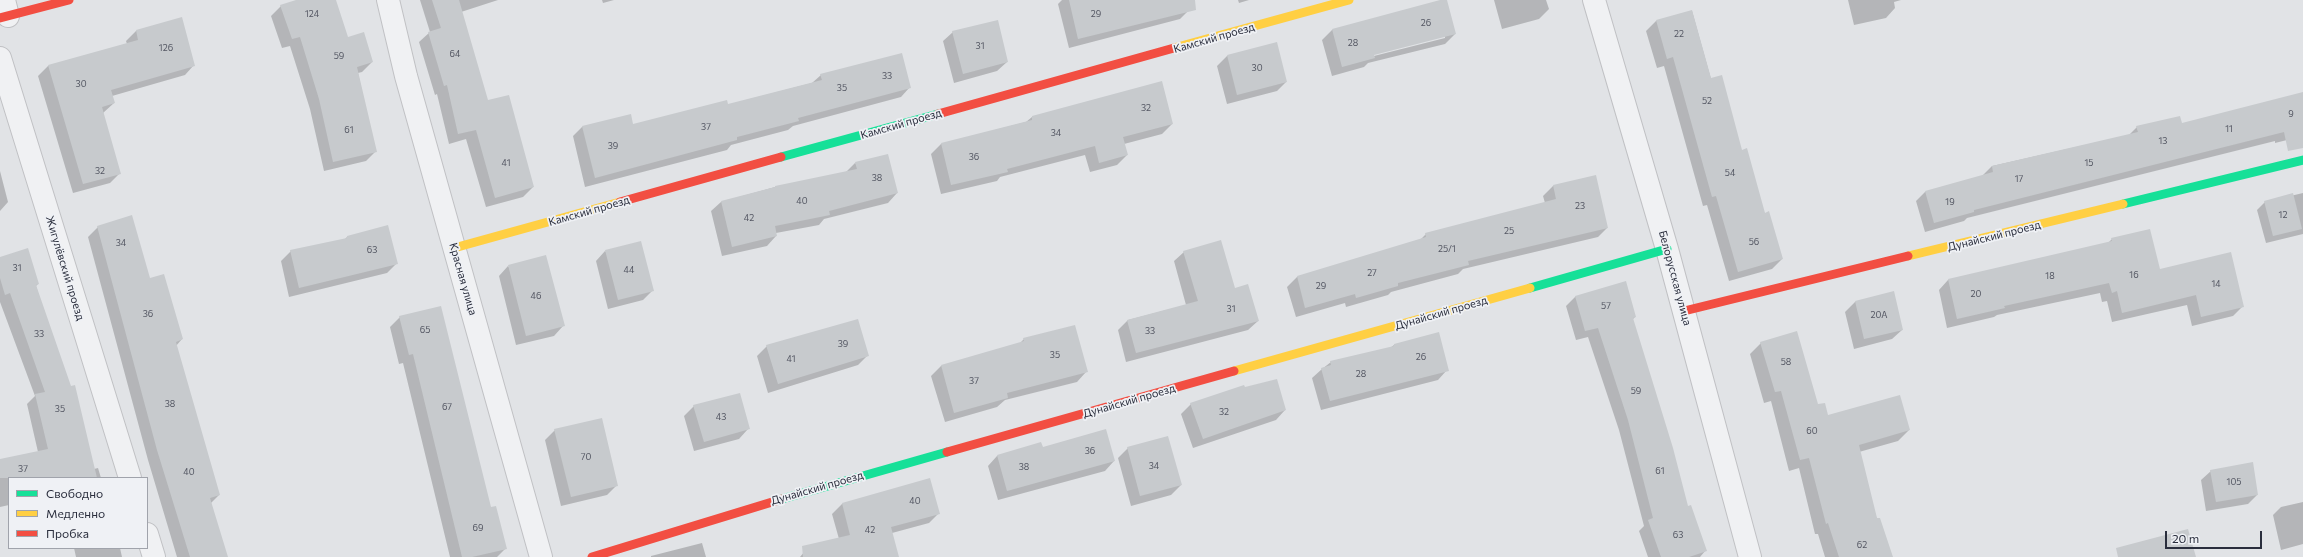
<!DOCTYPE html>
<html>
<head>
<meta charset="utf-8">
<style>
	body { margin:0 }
	#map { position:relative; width:2303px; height:557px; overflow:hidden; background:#e1e3e6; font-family:Commissioner,sans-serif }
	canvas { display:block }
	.legend { position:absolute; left:8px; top:477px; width:140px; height:72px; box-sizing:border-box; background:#eff1f5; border:1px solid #a0a3ab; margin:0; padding:5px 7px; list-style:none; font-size:12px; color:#2a2e3d }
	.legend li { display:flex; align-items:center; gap:8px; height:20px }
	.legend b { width:20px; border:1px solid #a0a3ab }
	.scale { position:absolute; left:2165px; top:531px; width:97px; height:18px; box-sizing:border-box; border:2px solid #2a2e3d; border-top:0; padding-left:5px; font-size:12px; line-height:14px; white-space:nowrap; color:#2a2e3d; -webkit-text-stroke:3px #eff1f5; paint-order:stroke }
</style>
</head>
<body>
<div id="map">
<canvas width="2303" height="557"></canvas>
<ul class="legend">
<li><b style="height:5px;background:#16e098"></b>Свободно</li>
<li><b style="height:5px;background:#ffcf43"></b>Медленно</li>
<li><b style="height:5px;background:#f24e42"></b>Пробка</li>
</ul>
<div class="scale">20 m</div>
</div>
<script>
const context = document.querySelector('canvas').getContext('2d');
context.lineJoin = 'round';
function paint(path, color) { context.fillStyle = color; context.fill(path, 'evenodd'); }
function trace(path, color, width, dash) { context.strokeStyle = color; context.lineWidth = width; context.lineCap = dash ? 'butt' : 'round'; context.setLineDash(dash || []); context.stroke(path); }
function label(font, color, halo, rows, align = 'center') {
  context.font = font + ' Commissioner,sans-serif'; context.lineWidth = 3.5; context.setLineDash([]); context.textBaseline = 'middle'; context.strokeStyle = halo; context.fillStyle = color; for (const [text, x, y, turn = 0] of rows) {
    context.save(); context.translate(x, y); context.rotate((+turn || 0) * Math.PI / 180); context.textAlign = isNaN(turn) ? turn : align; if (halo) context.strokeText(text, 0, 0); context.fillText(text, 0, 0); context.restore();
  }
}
const shadow = new Path2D(`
	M 299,0 L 335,0 L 347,38 L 372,62 L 362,72 L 358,73 L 375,152 L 366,161 L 324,171 L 310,109 L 290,46 L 282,48 L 271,16 L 281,6 Z
	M 420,0 L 498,0 L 461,12 L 487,102 L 533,187 L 523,197 L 486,207 L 466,139 L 449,144 L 437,94 L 435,95 L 419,42 L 430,32 Z
	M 602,0 L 614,0 L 603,3 Z
	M 1062,0 L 1187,0 L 1190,9 L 1180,19 L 1069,48 L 1058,4 Z
	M 1238,0 L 1249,0 L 1239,3 Z
	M 1446,0 L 1455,34 L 1445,44 L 1368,63 L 1364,67 L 1332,76 L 1322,40 L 1332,30 ZM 1445,36 L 1445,38 L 1370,57 L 1369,55 Z
	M 1494,0 L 1546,0 L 1549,9 L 1539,19 L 1502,29 Z
	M 1848,0 L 1901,0 L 1894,2 L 1895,8 L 1886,18 L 1854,25 Z
	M 1692,11 L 1711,79 L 1741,151 L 1782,259 L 1772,269 L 1729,281 L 1707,205 L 1703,206 L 1664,66 L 1657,68 L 1646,31 L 1656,21 Z
	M 181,18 L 194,65 L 185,75 L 112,96 L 114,103 L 103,113 L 120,173 L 110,183 L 73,193 L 38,76 L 48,66 L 127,44 L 126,41 L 136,31 Z
	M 953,32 L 1007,62 L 997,71 L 954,83 L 943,41 Z
	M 1276,44 L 1286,82 L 1277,91 L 1227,104 L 1217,66 L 1227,56 Z
	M 821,75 L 910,87 L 901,97 L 793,126 L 788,130 L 731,145 L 727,150 L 585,187 L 573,136 L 582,127 L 633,125 L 727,105 L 812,83 Z
	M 2303,94 L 2303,136 L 2275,143 L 2275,141 L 1967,218 L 1964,221 L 1925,232 L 1916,201 L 1925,192 L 1982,176 L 1992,166 L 2129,135 L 2137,127 L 2182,124 Z
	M 1032,117 L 1172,124 L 1162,134 L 1124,144 L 1127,155 L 1117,165 L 1090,172 L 1085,155 L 1000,177 L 997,181 L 941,194 L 931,154 L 941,144 L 1026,122 Z
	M 855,163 L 897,193 L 888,203 L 824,219 L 819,225 L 776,233 L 776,236 L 767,246 L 722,256 L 711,211 L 721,202 L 775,187 L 846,172 Z
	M 0,171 L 8,202 L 0,211 Z
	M 1595,176 L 1607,228 L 1598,237 L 1463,269 L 1458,274 L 1391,292 L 1388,295 L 1346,307 L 1345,303 L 1296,317 L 1287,287 L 1297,277 L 1419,241 L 1426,234 L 1545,203 L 1543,196 L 1553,186 Z
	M 2303,193 L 2303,234 L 2266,243 L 2257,210 L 2265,202 Z
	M 98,227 L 149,279 L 182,339 L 176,346 L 219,495 L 211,503 L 226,557 L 177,557 L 148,460 L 88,237 Z
	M 347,237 L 397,263 L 387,273 L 289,297 L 281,261 L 291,251 L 344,240 Z
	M 2112,239 L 2159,270 L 2243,306 L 2233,316 L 2192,326 L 2187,305 L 2112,322 L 2107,301 L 2102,302 L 2100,293 L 1997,315 L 1994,317 L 1947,328 L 1939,290 L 1948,280 L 2108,243 Z
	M 605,251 L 653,290 L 643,300 L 608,309 L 596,261 Z
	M 1184,252 L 1234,289 L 1258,321 L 1248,330 L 1126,362 L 1118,330 L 1128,320 L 1186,305 L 1174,261 Z
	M 0,258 L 38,284 L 36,286 L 94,469 L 98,468 L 101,478 L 9,478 L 9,505 L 0,507 L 0,460 L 38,452 L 27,404 L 35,396 L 0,302 Z
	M 508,266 L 563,326 L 554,336 L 516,345 L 499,276 Z
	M 1893,293 L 1902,330 L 1892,339 L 1854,349 L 1845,312 L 1855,302 Z
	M 1576,296 L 1635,317 L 1632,320 L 1687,507 L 1706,550 L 1700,557 L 1648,557 L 1639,531 L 1644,526 L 1619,430 L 1588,337 L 1576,340 L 1566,306 Z
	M 400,317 L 491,508 L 506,548 L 497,557 L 450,557 L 403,363 L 399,364 L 390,327 Z
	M 1024,339 L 1086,372 L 1077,382 L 1005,400 L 997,407 L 945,422 L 931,376 L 941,366 L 1019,344 Z
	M 1761,343 L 1827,416 L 1909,430 L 1898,441 L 1859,452 L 1877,520 L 1892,557 L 1825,557 L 1818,534 L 1815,534 L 1799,468 L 1789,471 L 1771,401 L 1764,403 L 1750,354 Z
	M 1394,345 L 1447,370 L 1438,380 L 1321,410 L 1312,378 L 1322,369 L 1331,362 L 1390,348 Z
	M 767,346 L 868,355 L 858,365 L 768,393 L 757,356 Z
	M 1244,388 L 1285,410 L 1276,420 L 1193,448 L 1181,414 L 1191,404 Z
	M 694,406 L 748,429 L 739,439 L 694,451 L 684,416 Z
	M 555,430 L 617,485 L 607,495 L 561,506 L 545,440 Z
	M 1128,448 L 1181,485 L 1171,495 L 1131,506 L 1118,458 Z
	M 1042,449 L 1114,461 L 1105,471 L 998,500 L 988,466 L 997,456 Z
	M 2211,471 L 2257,495 L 2248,504 L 2206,511 L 2201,480 Z
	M 929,479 L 939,513 L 929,523 L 892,533 L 898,557 L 800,557 L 809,546 L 839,539 L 832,514 L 842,504 Z
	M 2303,502 L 2303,544 L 2281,550 L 2273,515 L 2281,507 Z
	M 702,543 L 706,557 L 651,557 L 651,556 Z
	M 74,548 L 120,548 L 122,557 L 76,557 Z`);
const building = new Path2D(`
	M 296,0 L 336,0 L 348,37 L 364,32 L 373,62 L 357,67 L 377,152 L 333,162 L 319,99 L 300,37 L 292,39 L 280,5 Z
	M 432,0 L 459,0 L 488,100 L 509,95 L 534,187 L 495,198 L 476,130 L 458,134 L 447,85 L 444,86 L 428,32 L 441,28 Z
	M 1069,0 L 1195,0 L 1196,10 L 1078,39 Z
	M 1440,0 L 1447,0 L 1456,34 L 1374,55 L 1375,58 L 1342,67 L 1332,29 Z
	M 1692,10 L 1711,78 L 1722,75 L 1742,150 L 1747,148 L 1765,213 L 1769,211 L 1783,259 L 1738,272 L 1716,196 L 1712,197 L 1673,57 L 1667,59 L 1656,20 Z
	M 182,17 L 195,66 L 111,90 L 115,103 L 102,107 L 121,174 L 83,184 L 48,65 L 138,40 L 136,30 Z
	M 998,20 L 1008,62 L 963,74 L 952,31 Z
	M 1277,42 L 1287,82 L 1237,95 L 1227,55 Z
	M 902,53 L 911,88 L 798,118 L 799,121 L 737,137 L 737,140 L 595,178 L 582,126 L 631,114 L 633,124 L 727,100 L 728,104 L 822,80 L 820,74 Z
	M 1162,81 L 1173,124 L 1123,137 L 1128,155 L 1099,163 L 1095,146 L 1007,169 L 1008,172 L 951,185 L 941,143 L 1032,120 L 1032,116 Z
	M 2303,92 L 2303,148 L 2288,151 L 2284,132 L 1974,210 L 1974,212 L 1934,223 L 1925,191 L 1993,172 L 1992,166 L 2138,132 L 2136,126 L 2180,116 L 2182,123 Z
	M 888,154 L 898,193 L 829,211 L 830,215 L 775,226 L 777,236 L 732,247 L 721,201 L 775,187 L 775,186 L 857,169 L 855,162 Z
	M 1596,175 L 1608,228 L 1468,261 L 1469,265 L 1398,283 L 1398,286 L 1356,298 L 1355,294 L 1305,308 L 1297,276 L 1426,237 L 1425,233 L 1556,199 L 1553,185 Z
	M 2293,193 L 2302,229 L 2273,236 L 2264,201 Z
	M 132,215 L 150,278 L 164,274 L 183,339 L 176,342 L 220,495 L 210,498 L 228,557 L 190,557 L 157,450 L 97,226 Z
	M 388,225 L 398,264 L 299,288 L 290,250 L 347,238 L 347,236 Z
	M 2150,229 L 2160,269 L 2231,252 L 2244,307 L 2201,317 L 2196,295 L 2122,313 L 2117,291 L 2112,293 L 2109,283 L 2004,306 L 2005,308 L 1957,319 L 1948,279 L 2112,241 L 2111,238 Z
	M 1221,240 L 1235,288 L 1248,284 L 1259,321 L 1136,353 L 1127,320 L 1198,301 L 1183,251 Z
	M 641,241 L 654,291 L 618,300 L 605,250 Z
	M 28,248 L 39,284 L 36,285 L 71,386 L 75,385 L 97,478 L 0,478 L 0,459 L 48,449 L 35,394 L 45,392 L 10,293 L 5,295 L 0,278 L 0,257 Z
	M 546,255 L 565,326 L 526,336 L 508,265 Z
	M 1626,281 L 1636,317 L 1633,318 L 1673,448 L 1688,506 L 1691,505 L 1707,551 L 1689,557 L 1661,557 L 1648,520 L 1653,518 L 1628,420 L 1598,328 L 1585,331 L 1575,296 Z
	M 1894,291 L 1903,330 L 1864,339 L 1855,301 Z
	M 441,306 L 491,507 L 496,506 L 507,549 L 472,557 L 462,557 L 413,354 L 409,355 L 399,316 Z
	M 858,319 L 869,356 L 778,384 L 766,345 Z
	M 1075,325 L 1088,372 L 1007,393 L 1008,398 L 954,413 L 941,365 L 1024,341 L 1023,338 Z
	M 1797,331 L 1818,404 L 1825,403 L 1828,415 L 1900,395 L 1910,430 L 1859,445 L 1877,518 L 1880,518 L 1893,557 L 1839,557 L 1828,523 L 1826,524 L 1809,458 L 1800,460 L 1781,391 L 1775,392 L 1760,342 Z
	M 1439,332 L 1449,371 L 1330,401 L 1321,368 L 1331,365 L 1330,361 L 1394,346 L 1394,344 Z
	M 1277,379 L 1286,410 L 1203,439 L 1190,403 L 1244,385 L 1245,387 Z
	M 740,393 L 750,429 L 704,442 L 693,405 Z
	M 602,418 L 618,486 L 571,497 L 554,429 Z
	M 1106,429 L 1115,461 L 1007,491 L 997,455 L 1041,442 L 1043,447 Z
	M 1168,436 L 1182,485 L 1140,496 L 1127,447 Z
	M 2253,462 L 2258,495 L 2216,502 L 2210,470 Z
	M 930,478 L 940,514 L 891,527 L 899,557 L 803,557 L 802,546 L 850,535 L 842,503 Z
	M 2188,529 L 2196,557 L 2118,557 L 2116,548 Z`);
const street = new Path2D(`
	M 4,0 L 8,16
	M 388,0 L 406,76 L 541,557
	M 1594,0 L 1667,249 L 1750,557
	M 0,58 L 130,478
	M 147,534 L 154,557`);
const fast = new Path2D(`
	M 781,157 L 938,114
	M 2123,204 L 2303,160
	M 1530,288 L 1667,249
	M 782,499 L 947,452`);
const slow = new Path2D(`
	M 1174,48 L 1349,0
	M 454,248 L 620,202
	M 1908,256 L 2123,204
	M 1234,371 L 1530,288`);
const jam = new Path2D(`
	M 0,18 L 69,0
	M 938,114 L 1174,48
	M 620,202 L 781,157
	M 1684,311 L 1908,256
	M 947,452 L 1234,371
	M 592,557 L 782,499`);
const numberNames = [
	["124",312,14],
	["29",1096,14],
	["26",1426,23],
	["22",1679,34],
	["28",1353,43],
	["31",980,46],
	["126",166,48],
	["64",455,54],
	["59",339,56],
	["30",1257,68],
	["33",887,76],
	["30",81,84],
	["35",842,88],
	["52",1707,101],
	["32",1146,108],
	["9",2291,114],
	["37",706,127],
	["11",2229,129],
	["61",349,130],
	["34",1056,133],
	["13",2163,141],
	["39",613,146],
	["36",974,157],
	["41",506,163],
	["15",2089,163],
	["32",100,171],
	["54",1730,173],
	["38",877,178],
	["17",2019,179],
	["40",802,201],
	["19",1950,202],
	["23",1580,206],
	["12",2283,215],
	["42",749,218],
	["25",1509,231],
	["56",1754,242],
	["34",121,243],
	["25/1",1447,249],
	["63",372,250],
	["31",17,268],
	["44",629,270],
	["27",1372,273],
	["16",2134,275],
	["18",2050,276],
	["14",2216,284],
	["29",1321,286],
	["20",1976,294],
	["46",536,296],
	["57",1606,306],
	["31",1231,309],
	["36",148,314],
	["20А",1879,315],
	["65",425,330],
	["33",1150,331],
	["33",39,334],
	["39",843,344],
	["35",1055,355],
	["26",1421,357],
	["41",791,359],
	["58",1786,362],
	["28",1361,374],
	["37",974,381],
	["59",1636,391],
	["38",170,404],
	["67",447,407],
	["35",60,409],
	["32",1224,412],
	["43",721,417],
	["60",1812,431],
	["36",1090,451],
	["70",586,457],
	["34",1154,466],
	["38",1024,467],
	["37",23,469],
	["61",1660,471],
	["40",189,472],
	["105",2234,482],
	["40",915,501],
	["69",478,528],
	["42",870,530],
	["63",1678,535],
	["62",1862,545]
];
const streetNames = [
	["Камский проезд",1214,38,-16],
	["Камский проезд",901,124,-16],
	["Камский проезд",589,211,-16],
	["Дунайский проезд",1994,236,-14],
	["Жигулёвский проезд",65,268,73],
	["Белорусская улица",1675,278,75],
	["Красная улица",463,279,74],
	["Дунайский проезд",1441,313,-16],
	["Дунайский проезд",1129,401,-16],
	["Дунайский проезд",817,488,-16]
];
paint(shadow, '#0003');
paint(building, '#c7cacd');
trace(street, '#c0c1c4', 24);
trace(street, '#f0f1f3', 22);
trace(fast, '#16e098', 9);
trace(slow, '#ffcf43', 9);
trace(jam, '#f24e42', 9);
label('9px', '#535662', null, numberNames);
label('11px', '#2a2e3d', '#eff1f5', streetNames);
</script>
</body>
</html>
